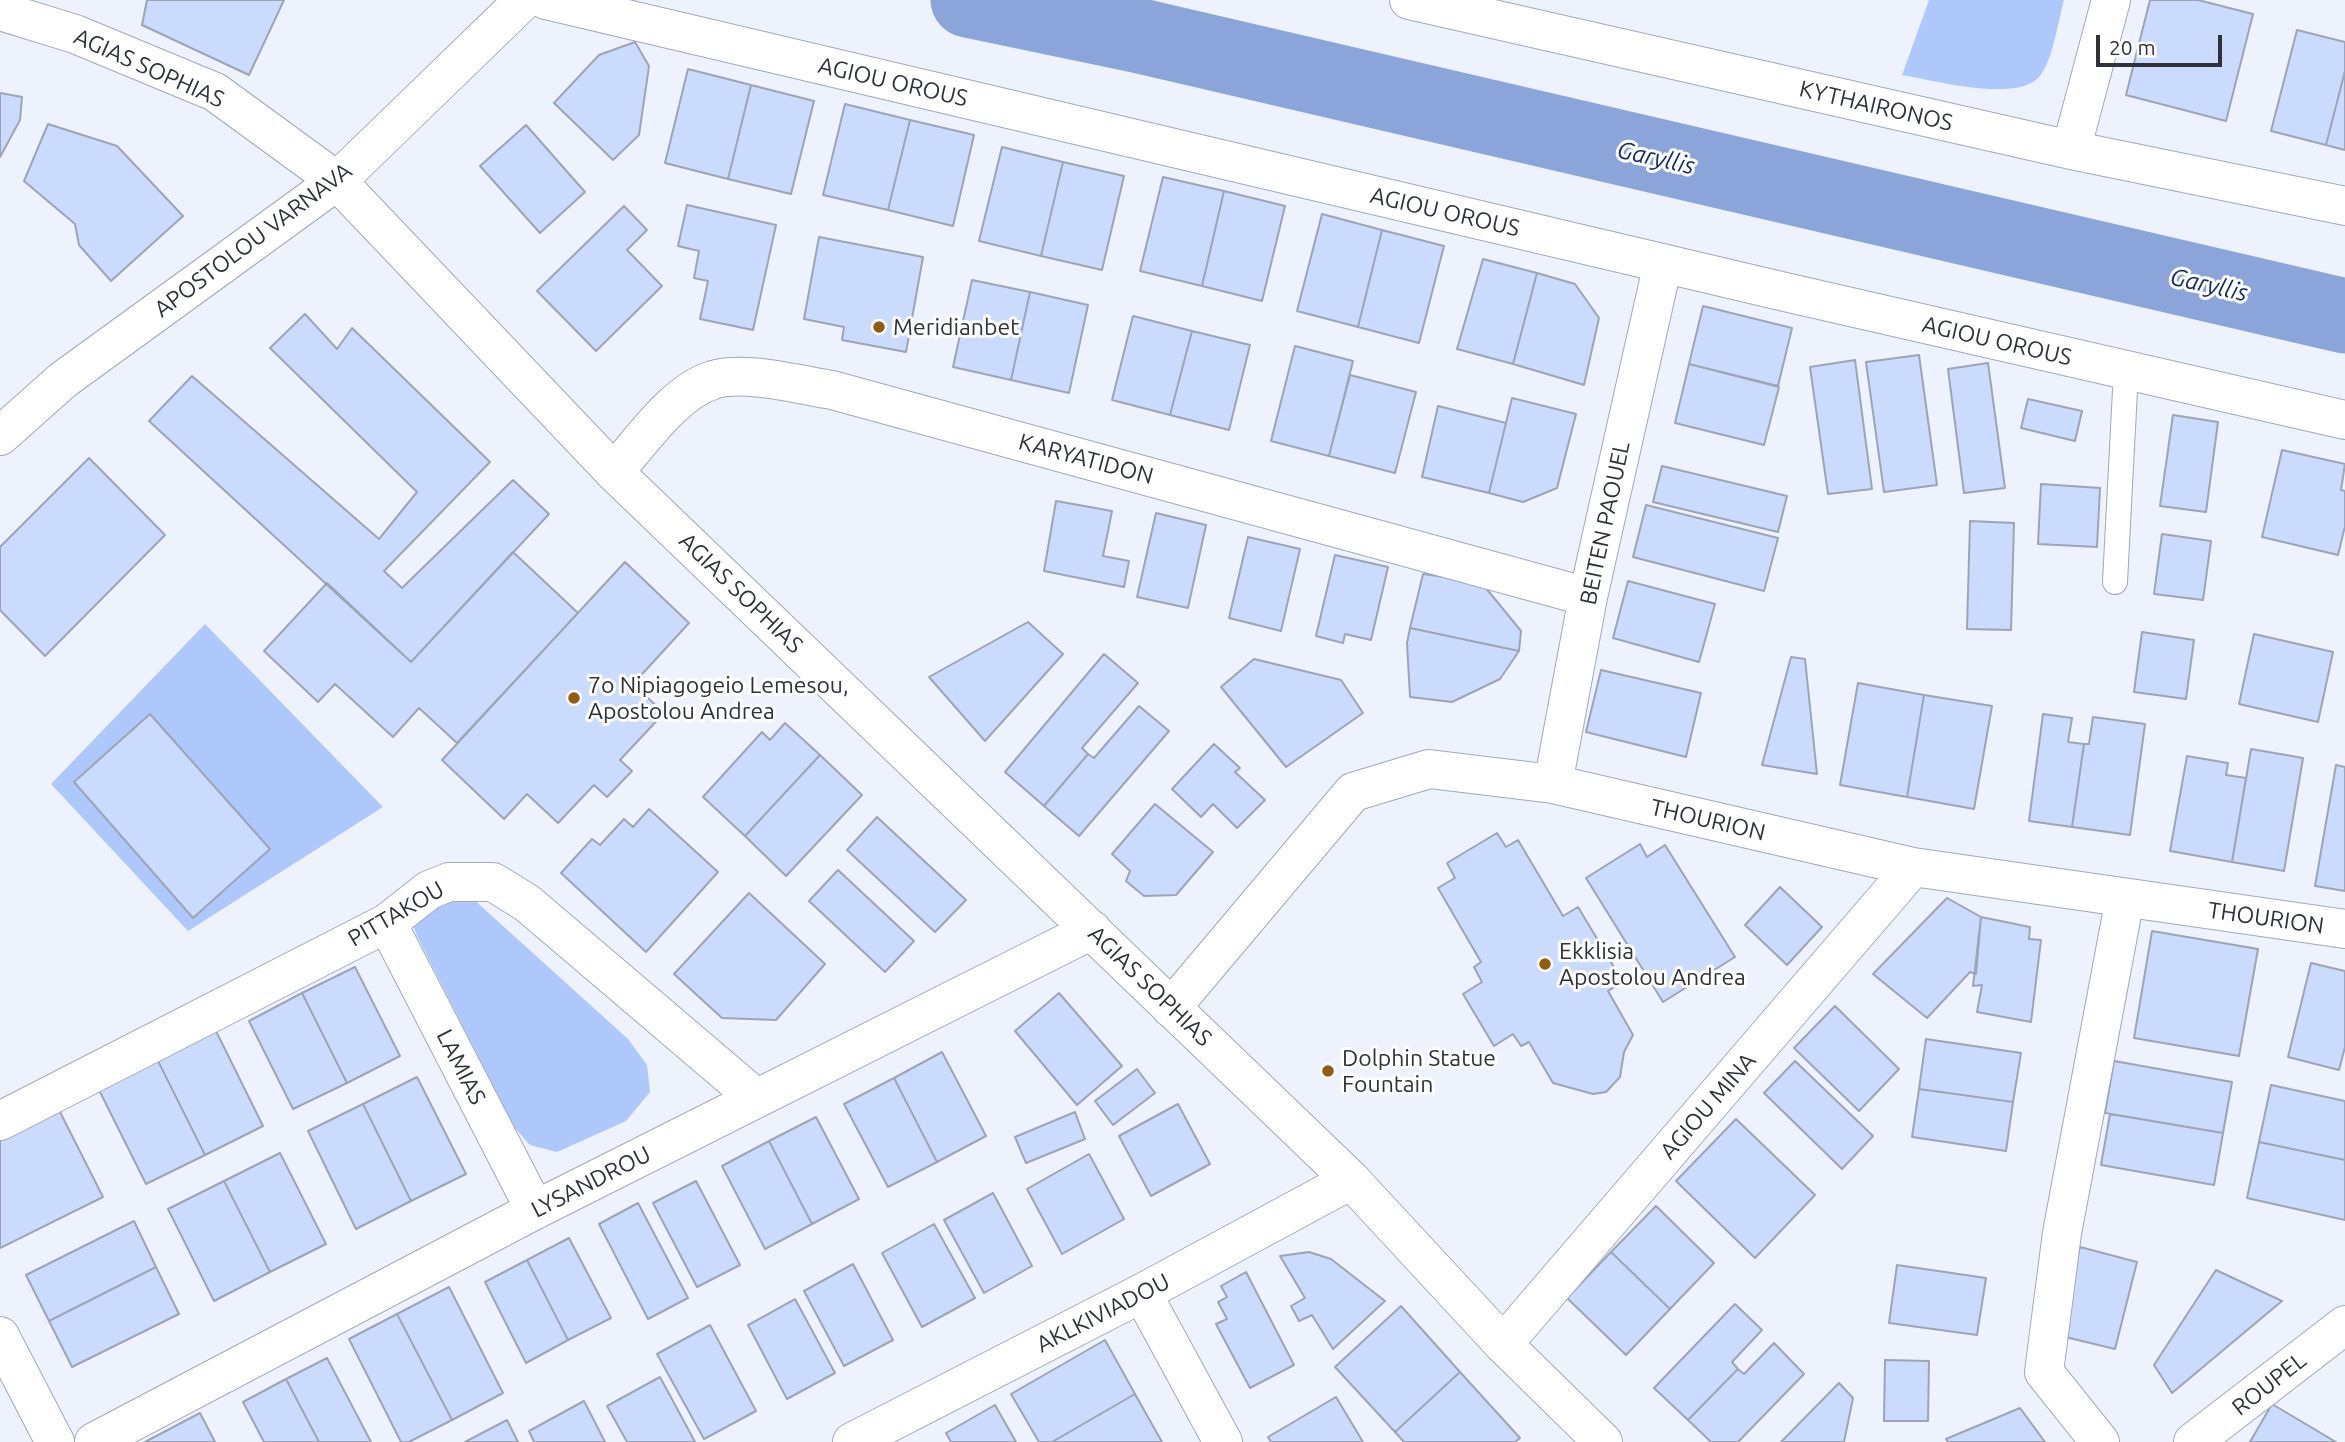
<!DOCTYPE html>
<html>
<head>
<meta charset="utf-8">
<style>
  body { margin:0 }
  #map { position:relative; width:2345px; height:1442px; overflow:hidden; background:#edf2fc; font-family:Ubuntu,sans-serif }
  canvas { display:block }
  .scale { position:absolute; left:2096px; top:35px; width:126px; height:32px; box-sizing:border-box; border:4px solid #2f3239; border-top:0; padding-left:9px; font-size:21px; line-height:24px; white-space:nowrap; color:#2f3239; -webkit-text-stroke:5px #fff; paint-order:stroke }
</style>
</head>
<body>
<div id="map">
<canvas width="2345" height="1442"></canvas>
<div class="scale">20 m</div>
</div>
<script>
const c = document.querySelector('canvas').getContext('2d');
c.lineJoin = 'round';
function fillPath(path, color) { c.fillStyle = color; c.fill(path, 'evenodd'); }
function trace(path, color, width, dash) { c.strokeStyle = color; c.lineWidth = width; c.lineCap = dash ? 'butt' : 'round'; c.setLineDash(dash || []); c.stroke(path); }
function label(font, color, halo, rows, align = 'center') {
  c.font = font + ' Ubuntu,sans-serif'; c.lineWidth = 6; c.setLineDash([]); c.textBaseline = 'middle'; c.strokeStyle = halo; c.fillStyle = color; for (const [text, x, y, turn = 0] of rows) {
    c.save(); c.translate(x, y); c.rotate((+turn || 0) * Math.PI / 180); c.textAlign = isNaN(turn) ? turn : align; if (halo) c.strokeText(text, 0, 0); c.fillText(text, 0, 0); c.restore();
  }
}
fillPath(new Path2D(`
  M 1929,0 L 2064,0 C 2058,21 2053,61 2039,77 C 2017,103 1932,80 1902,75 Z
  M 205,624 L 383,807 L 188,931 L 51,784 Z
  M 472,898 L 628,1039 L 647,1065 L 650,1092 L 626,1121 L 557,1152 L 530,1145 L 514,1127 L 417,936 L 412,922 C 422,906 455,899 472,898 Z`), '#aec8fc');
trace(new Path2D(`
  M 968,0 L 1136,35 L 2345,316`), '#8ba5da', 75);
const building = new Path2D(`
  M 147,0 L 284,0 L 249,75 L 142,25 Z
  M 2150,0 L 2198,0 L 2253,14 L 2226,121 L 2126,95 Z
  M 2297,30 L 2345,42 L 2345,71 L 2326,145 L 2271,131 Z
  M 635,42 L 649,66 L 639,135 L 613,160 L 554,103 L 599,55 Z
  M 688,69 L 751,85 L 728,179 L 665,163 Z
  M 2345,71 L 2345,150 L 2326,145 Z
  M 751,85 L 814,101 L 791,194 L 728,179 Z
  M 0,93 L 22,97 L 20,120 L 0,157 Z
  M 845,104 L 910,120 L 888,210 L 823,195 Z
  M 910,120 L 974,135 L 953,226 L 888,210 Z
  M 48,124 L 117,146 L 183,216 L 111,281 L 79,245 L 75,224 L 24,181 Z
  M 526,125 L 585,192 L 540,233 L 480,166 Z
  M 1002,147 L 1063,162 L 1041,256 L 979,241 Z
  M 1063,162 L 1124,176 L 1102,270 L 1041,256 Z
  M 1163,177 L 1224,191 L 1202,286 L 1140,271 Z
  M 1224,191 L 1285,206 L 1262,301 L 1202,286 Z
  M 687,205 L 776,225 L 753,330 L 700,319 L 708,281 L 694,278 L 699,251 L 678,246 Z
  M 624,206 L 647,230 L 627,250 L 662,286 L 596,351 L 537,291 Z
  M 1322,214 L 1382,230 L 1358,327 L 1297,311 Z
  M 1382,230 L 1444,246 L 1419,343 L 1358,327 Z
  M 819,237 L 923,257 L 906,352 L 842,340 L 844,327 L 804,319 Z
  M 1483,259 L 1537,273 L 1513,364 L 1457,349 Z
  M 1537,273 L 1575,284 L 1599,318 L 1584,385 L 1513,364 Z
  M 972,280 L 1030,292 L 1011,380 L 953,367 Z
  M 1030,292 L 1088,305 L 1069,393 L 1011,380 Z
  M 1703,306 L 1792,328 L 1778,386 L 1689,364 Z
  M 305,314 L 337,349 L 352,328 L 490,462 L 384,571 L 402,588 L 513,480 L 549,514 L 411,662 L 149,421 L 192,376 L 379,539 L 417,492 L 270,348 Z
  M 1133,316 L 1192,331 L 1170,415 L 1112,400 Z
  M 1192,331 L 1250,345 L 1229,430 L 1170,415 Z
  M 1295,346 L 1353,361 L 1329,456 L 1271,441 Z
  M 1919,355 L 1937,485 L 1884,492 L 1866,362 Z
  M 1855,360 L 1872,489 L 1828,494 L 1810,367 Z
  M 1988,363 L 2005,488 L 1964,493 L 1948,369 Z
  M 1689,364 L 1779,387 L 1764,445 L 1675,423 Z
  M 1350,375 L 1416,392 L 1395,473 L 1329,456 Z
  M 1512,398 L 1576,414 L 1557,488 L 1523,502 L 1489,493 Z
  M 2028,399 L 2082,411 L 2075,441 L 2021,428 Z
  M 1438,406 L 1506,423 L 1489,493 L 1422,477 Z
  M 2173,415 L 2218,422 L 2206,512 L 2160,506 Z
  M 2282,450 L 2345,464 L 2341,490 L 2345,491 L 2345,526 L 2338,555 L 2262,537 Z
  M 89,458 L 165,535 L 45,656 L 0,610 L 0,547 Z
  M 1662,466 L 1787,496 L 1778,532 L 1653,502 Z
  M 2041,484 L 2100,488 L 2097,547 L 2038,544 Z
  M 1056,501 L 1112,511 L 1103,556 L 1129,561 L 1124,587 L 1044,571 Z
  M 1646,505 L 1778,538 L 1764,591 L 1633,557 Z
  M 1156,513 L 1206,525 L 1188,608 L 1137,597 Z
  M 1970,521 L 2014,523 L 2011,630 L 1967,629 Z
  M 2162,534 L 2211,541 L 2203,600 L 2154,594 Z
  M 1248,537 L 1300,549 L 1281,631 L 1229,618 Z
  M 513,552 L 578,613 L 457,743 L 419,708 L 393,737 L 335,684 L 318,702 L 264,651 L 327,583 L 411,662 Z
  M 1335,555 L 1388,567 L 1371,640 L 1345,634 L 1343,643 L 1316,636 Z
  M 625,562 L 689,623 L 633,684 L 664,713 L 620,760 L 632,771 L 607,797 L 594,785 L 558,823 L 527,794 L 504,819 L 442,760 Z
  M 1423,574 L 1481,582 L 1521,631 L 1519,651 L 1410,628 Z
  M 1628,581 L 1715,604 L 1699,662 L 1613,638 Z
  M 1028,622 L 1063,654 L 985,741 L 929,677 Z
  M 1410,628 L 1519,651 L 1500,679 L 1452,702 L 1410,697 L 1407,643 Z
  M 2142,632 L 2194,640 L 2186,699 L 2134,692 Z
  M 2254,634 L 2333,652 L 2318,722 L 2239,704 Z
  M 1104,654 L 1138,683 L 1082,748 L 1088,754 L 1044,806 L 1005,772 Z
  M 1791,657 L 1805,659 L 1817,774 L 1762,765 Z
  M 1254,659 L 1341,680 L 1363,713 L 1286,767 L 1221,687 Z
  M 1601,670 L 1701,693 L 1686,757 L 1586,732 Z
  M 1858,683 L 1924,695 L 1907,797 L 1840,785 Z
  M 1924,695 L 1992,706 L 1974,809 L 1907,797 Z
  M 1139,706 L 1169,731 L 1079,836 L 1044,806 L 1088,754 L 1094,758 Z
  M 150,714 L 270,849 L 193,918 L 74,782 Z
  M 2043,714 L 2072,718 L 2068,742 L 2084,744 L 2072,827 L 2029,821 Z
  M 2093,717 L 2145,724 L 2130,835 L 2072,827 L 2084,744 L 2089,744 Z
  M 785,723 L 820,755 L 745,836 L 703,797 L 762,732 L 770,740 Z
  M 1214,744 L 1240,768 L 1235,772 L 1265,800 L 1237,828 L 1213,804 L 1201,817 L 1172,789 Z
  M 2251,749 L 2303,758 L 2284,871 L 2232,862 Z
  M 820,755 L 862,795 L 786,876 L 745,836 Z
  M 2187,756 L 2228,763 L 2226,775 L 2246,778 L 2232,862 L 2170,851 Z
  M 2336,765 L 2345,767 L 2345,891 L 2315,886 Z
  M 1155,804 L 1213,852 L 1176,895 L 1144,896 L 1126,881 L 1130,871 L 1112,854 Z
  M 649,809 L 718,872 L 646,952 L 561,873 L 592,839 L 600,845 L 624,819 L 633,827 Z
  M 877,817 L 966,900 L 935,932 L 847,850 Z
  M 1497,833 L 1506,847 L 1518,840 L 1563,916 L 1578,907 L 1623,982 L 1608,991 L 1633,1035 L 1624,1052 L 1620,1077 L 1606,1092 L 1593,1094 L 1553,1083 L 1529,1042 L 1521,1046 L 1513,1034 L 1494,1046 L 1463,994 L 1482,982 L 1474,967 L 1481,962 L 1438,888 L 1455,878 L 1447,863 Z
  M 1640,844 L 1647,857 L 1665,845 L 1735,957 L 1663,1002 L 1586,878 Z
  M 838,870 L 914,941 L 885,972 L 809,901 Z
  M 1780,887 L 1822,927 L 1787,965 L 1745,925 Z
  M 749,893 L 825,964 L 776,1020 L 722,1018 L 674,974 Z
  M 1947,898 L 1981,917 L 1976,974 L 1970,972 L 1927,1018 L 1873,974 Z
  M 1981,917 L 2030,927 L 2029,939 L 2041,940 L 2031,1022 L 1977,1012 L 1982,985 L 1973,986 Z
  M 2152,931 L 2258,949 L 2239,1056 L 2134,1038 Z
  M 2311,963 L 2345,971 L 2345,1047 L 2339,1070 L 2288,1057 Z
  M 355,967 L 400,1056 L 347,1083 L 302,993 Z
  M 302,993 L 347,1083 L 293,1109 L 249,1021 Z
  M 1059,993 L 1122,1066 L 1077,1105 L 1015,1031 Z
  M 1835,1006 L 1899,1069 L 1859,1111 L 1794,1048 Z
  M 214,1027 L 263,1126 L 205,1155 L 156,1057 Z
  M 1926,1039 L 2021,1053 L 2013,1102 L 1919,1089 Z
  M 942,1052 L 986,1136 L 937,1162 L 894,1078 Z
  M 156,1057 L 205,1155 L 146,1184 L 97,1086 Z
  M 1795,1061 L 1873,1136 L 1842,1169 L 1764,1093 Z
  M 2114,1061 L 2232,1082 L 2223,1133 L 2105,1113 Z
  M 1137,1069 L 1155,1093 L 1113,1125 L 1095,1101 Z
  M 417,1077 L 466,1174 L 411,1201 L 363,1104 Z
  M 894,1078 L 937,1162 L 888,1187 L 844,1104 Z
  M 2271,1085 L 2345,1101 L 2345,1160 L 2259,1142 Z
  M 1919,1089 L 2013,1102 L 2006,1151 L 1912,1137 Z
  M 363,1104 L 411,1201 L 356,1229 L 308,1131 Z
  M 1178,1104 L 1210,1164 L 1151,1196 L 1119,1136 Z
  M 59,1110 L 103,1197 L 0,1248 L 0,1139 Z
  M 1075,1112 L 1085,1139 L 1026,1163 L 1015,1137 Z
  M 2110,1114 L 2223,1133 L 2214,1185 L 2101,1165 Z
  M 816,1117 L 859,1199 L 812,1224 L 769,1141 Z
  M 1736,1119 L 1815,1195 L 1755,1258 L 1676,1181 Z
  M 769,1141 L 812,1224 L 765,1249 L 722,1166 Z
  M 2259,1142 L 2345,1160 L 2345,1220 L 2247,1198 Z
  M 280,1153 L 326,1244 L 270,1272 L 224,1181 Z
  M 1089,1154 L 1124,1219 L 1062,1254 L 1027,1189 Z
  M 224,1181 L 270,1272 L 214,1301 L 168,1209 Z
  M 696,1181 L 740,1265 L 697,1287 L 653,1203 Z
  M 993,1193 L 1032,1266 L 984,1293 L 944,1220 Z
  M 638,1203 L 688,1298 L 648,1319 L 599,1224 Z
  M 1656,1206 L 1714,1263 L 1670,1309 L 1611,1252 Z
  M 134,1221 L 156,1267 L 49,1321 L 26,1275 Z
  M 934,1224 L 975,1298 L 922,1327 L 882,1253 Z
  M 569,1238 L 611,1318 L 568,1340 L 527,1260 Z
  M 2080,1247 L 2137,1262 L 2115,1349 L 2057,1335 Z
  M 1309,1252 L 1331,1259 L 1385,1301 L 1333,1349 L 1312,1315 L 1299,1321 L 1291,1306 L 1305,1298 L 1280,1256 Z
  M 1611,1252 L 1670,1309 L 1626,1355 L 1567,1298 Z
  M 527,1260 L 568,1340 L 526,1363 L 485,1282 Z
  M 853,1264 L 893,1340 L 844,1366 L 804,1291 Z
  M 1897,1265 L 1986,1278 L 1977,1335 L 1889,1323 Z
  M 156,1267 L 179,1314 L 72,1367 L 49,1321 Z
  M 2216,1270 L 2282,1301 L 2172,1393 L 2154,1365 Z
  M 1246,1272 L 1294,1365 L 1250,1388 L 1216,1324 L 1227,1319 L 1218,1302 L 1227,1297 L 1221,1286 Z
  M 449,1287 L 503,1393 L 452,1420 L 397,1314 Z
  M 795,1299 L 835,1373 L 787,1399 L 748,1325 Z
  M 1735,1304 L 1762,1330 L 1732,1362 L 1738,1369 L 1688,1420 L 1654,1388 Z
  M 1401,1306 L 1460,1372 L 1395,1432 L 1335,1367 Z
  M 397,1314 L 452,1420 L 409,1442 L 401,1442 L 349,1339 Z
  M 710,1325 L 756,1411 L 704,1439 L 657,1354 Z
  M 1105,1340 L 1135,1394 L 1052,1442 L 1039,1442 L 1011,1394 Z
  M 1774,1343 L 1804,1374 L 1738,1442 L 1711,1442 L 1688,1420 L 1738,1369 L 1744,1374 Z
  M 327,1358 L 371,1442 L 319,1442 L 286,1379 Z
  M 1885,1360 L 1929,1361 L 1928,1421 L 1884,1421 Z
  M 1460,1372 L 1520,1438 L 1515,1442 L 1404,1442 L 1395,1432 Z
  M 660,1377 L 695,1442 L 627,1442 L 607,1406 Z
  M 286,1379 L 319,1442 L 264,1442 L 243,1402 Z
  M 1839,1383 L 1853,1398 L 1844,1442 L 1781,1442 Z
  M 1135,1394 L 1162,1442 L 1052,1442 Z
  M 1336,1397 L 1363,1442 L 1271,1442 L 1268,1437 Z
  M 584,1401 L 605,1442 L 534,1442 L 529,1431 Z
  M 2272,1404 L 2336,1442 L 2250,1442 Z
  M 995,1405 L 1016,1442 L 951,1442 L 946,1433 Z
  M 2020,1408 L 2045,1442 L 1948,1442 L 1946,1439 Z
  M 200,1413 L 215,1442 L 145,1442 Z
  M 507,1420 L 518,1442 L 465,1442 Z`);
fillPath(building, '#cbdbfd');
trace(building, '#9ca4b5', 2);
const service = new Path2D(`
  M 2115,582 L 2126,371`);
const minor = new Path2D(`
  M 546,0 L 1785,292 L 2345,420
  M 1409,0 L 2071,150 L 2345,206
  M 2071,150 L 2111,0
  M 614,472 C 641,442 674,392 713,380 C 743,370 800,385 832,390 L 1588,597
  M 1553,784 L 1588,597 L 1663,263
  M 387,923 L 535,1210
  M 1171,1008 L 1353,792 L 1429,769 L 1553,784 L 1913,867 L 2345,929
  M 0,1121 L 387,923 L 429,890 L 449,882 L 493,882 L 527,903 L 756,1098
  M 1142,1293 L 1223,1442
  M 0,1336 L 55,1442
  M 1503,1344 L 1913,867
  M 94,1442 L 535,1210 L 1092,930
  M 852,1442 L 1142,1293 L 1351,1180
  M 2100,1442 L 2044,1372 L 2062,1233 L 2125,898
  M 2193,1442 L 2345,1325`);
const tertiary = new Path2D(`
  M 0,11 L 75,34 L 215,92 L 337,181 L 614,472 L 1351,1180 L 1503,1344 L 1603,1442`);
const secondary = new Path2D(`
  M 0,436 L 63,380 L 337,181 L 524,0`);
trace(service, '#a1a9b9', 26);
trace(minor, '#a1a9b9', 40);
trace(tertiary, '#a1a9b9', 40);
trace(secondary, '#a1a9b9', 40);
trace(service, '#fff', 24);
trace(minor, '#fff', 38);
trace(tertiary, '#fff', 38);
trace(secondary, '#fff', 38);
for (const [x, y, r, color] of [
  [879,327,7,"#905d0e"],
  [574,698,7,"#905d0e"],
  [1545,964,7,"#905d0e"],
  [1328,1071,7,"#905d0e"]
]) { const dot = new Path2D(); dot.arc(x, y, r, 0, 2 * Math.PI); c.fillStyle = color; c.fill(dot); trace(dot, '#fff', 2.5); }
label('23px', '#2f3239', '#fff', [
  ["AGIAS SOPHIAS",149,68,24],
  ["AGIOU OROUS",893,82,13],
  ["KYTHAIRONOS",1876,106,13],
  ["AGIOU OROUS",1445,212,13],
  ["APOSTOLOU VARNAVA",253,240,-37],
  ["AGIOU OROUS",1997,341,13],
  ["KARYATIDON",1086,459,15],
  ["BEITEN PAOUEL",1605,523,-78],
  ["AGIAS SOPHIAS",741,593,44],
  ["THOURION",1708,820,13],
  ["PITTAKOU",396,914,-30],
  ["THOURION",2266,918,8],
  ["AGIAS SOPHIAS",1150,986,44],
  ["LAMIAS",461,1067,63],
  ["AGIOU MINA",1708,1106,-49],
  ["LYSANDROU",591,1182,-27],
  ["AKLKIVIADOU",1103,1313,-27],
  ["ROUPEL",2269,1384,-38]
]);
label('23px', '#2f3239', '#fff', [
  ["Meridianbet",893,327],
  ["7o Nipiagogeio Lemesou,",588,685],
  ["Apostolou Andrea",588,711],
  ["Ekklisia",1559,951],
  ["Apostolou Andrea",1559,977],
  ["Dolphin Statue",1342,1058],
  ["Fountain",1342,1084]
], 'left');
label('italic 24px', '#132b69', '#fff', [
  ["Garyllis",1656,158,13],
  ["Garyllis",2209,285,13]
]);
</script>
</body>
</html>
